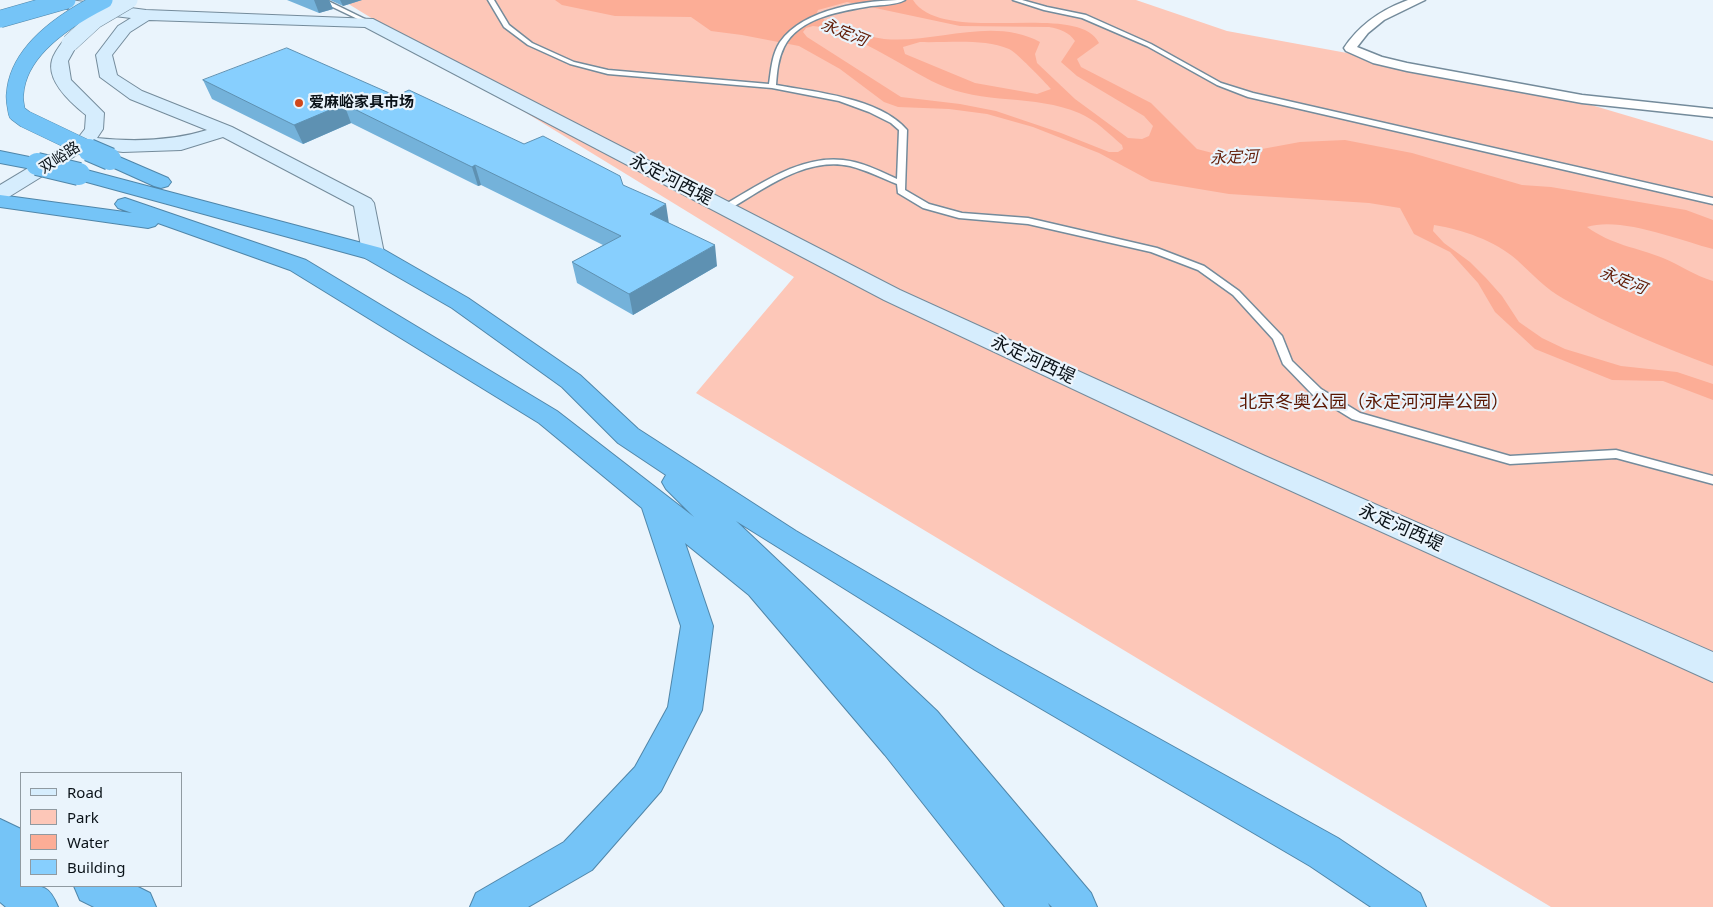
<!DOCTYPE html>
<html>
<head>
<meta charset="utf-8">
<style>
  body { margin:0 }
  #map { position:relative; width:1713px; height:907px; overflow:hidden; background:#eaf4fc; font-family:"Noto Sans",sans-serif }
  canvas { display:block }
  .legend { position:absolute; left:20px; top:772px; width:162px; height:115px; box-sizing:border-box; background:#eaf4fc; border:1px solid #909aa1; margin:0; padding:6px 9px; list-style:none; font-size:15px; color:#0a1218 }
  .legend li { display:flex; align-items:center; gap:10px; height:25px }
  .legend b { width:25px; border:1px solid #909aa1 }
</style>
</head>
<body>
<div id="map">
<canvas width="1713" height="907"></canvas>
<ul class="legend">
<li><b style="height:6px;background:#d6edfd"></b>Road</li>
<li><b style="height:14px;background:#fdc7b8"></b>Park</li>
<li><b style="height:14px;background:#fcad96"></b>Water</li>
<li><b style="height:14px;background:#87cffe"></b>Building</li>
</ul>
</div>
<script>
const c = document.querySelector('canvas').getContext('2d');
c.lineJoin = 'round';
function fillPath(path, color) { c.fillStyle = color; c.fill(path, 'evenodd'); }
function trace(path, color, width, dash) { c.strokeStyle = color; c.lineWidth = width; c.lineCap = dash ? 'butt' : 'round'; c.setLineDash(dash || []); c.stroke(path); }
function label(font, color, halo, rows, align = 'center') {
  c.font = font + ' "Noto Sans","Noto Sans SC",sans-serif'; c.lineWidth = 4.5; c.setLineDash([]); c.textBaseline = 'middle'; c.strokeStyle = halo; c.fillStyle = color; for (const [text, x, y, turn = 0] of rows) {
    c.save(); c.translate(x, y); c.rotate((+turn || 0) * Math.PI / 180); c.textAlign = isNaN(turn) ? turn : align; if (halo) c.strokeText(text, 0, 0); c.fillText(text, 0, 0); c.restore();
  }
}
fillPath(new Path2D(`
  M 342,0 L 1136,0 L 1227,31 L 1527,86 L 1713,141 L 1713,907 L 1551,907 L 696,393 L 794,277 Z`), '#fdc7b8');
fillPath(new Path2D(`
  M 555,0 L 913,0 C 943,47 1078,0 1099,43 L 1077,59 L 1081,67 L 1151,103 L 1197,149 L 1224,156 L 1300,142 L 1345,140 L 1412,153 L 1522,185 L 1551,187 L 1686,210 L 1713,220 L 1713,249 C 1679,240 1620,216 1587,227 C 1612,245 1635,247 1663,258 C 1680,265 1695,276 1713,281 L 1713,366 C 1662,347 1611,326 1564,299 C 1546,289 1532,274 1517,260 C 1494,240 1463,230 1434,225 L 1433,231 L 1444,243 L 1470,262 L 1486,278 L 1502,296 L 1519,322 L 1542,338 L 1565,349 L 1621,366 L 1677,372 L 1713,384 L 1713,400 L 1663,381 L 1612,380 L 1535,349 L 1495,312 L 1478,283 L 1450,252 L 1414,234 L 1400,208 L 1369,203 L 1229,194 L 1151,181 L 1099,153 L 1033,127 L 987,114 L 949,109 L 898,107 L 884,102 L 840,69 L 799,46 L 742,35 L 711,31 L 691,17 L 615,16 L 562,5 ZM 847,2 L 960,26 L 1049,27 C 1060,29 1069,32 1075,41 L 1061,62 L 1077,76 L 1144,116 L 1153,126 L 1149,136 L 1142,139 L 1128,138 L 1075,99 L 1037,63 L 1035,54 L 1040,42 C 992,16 935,44 884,39 C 863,36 834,26 816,15 L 818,10 ZM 813,26 C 846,27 906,69 938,84 C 982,105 1035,94 1079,113 C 1096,120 1109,134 1122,145 L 1123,149 L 1118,152 L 1109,152 L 1061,133 L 996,111 L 960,104 L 901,97 L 807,37 L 803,32 L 806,28 ZM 920,42 C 948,43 983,38 1009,49 C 1015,51 1045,82 1051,89 L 1037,94 L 975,83 L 905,54 L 903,47 Z`), '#fcad96');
const lane = new Path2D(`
  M 318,0 L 326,0 L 371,22 L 366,23 Z
  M 488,0 L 494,0 L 509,25 L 532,43 L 574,62 L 608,70 L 769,84 C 771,70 772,54 780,42 C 804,8 866,0 905,0 C 896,5 882,5 871,6 C 842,11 799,17 784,47 C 778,59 777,72 776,85 C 815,92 880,98 907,130 L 905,190 L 929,204 L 962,213 L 1028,218 L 1157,248 L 1204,266 L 1239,291 L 1282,336 L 1292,361 L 1321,389 L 1360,413 L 1510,456 L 1616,450 L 1713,476 L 1713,484 L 1616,458 L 1510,464 L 1352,419 L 1313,395 L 1283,364 L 1273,339 L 1233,295 L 1198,270 L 1151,252 L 1028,224 L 959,218 L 923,208 L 898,193 L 897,184 C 882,178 866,170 850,166 C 806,156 764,189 728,210 L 722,210 L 722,206 C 758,186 799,155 843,160 C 862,162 880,171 897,179 L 899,130 L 891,123 L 869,112 L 839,101 L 772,88 L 608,74 L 570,64 L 528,45 L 504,27 Z
  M 1013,0 L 1022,0 L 1047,7 L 1086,15 L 1151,44 L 1221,83 L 1253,93 L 1713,198 L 1713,204 L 1248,97 L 1217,85 L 1147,46 L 1082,18 L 1044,10 Z`);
const street = new Path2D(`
  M 1408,0 L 1425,0 L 1384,20 L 1368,33 L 1357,47 L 1382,57 L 1407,63 L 1582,95 L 1713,109 L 1713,117 L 1582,103 L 1407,71 L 1373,63 L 1346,51 L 1344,48 C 1360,24 1381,10 1408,0 Z`);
const secondary = new Path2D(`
  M 49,0 L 70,0 L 146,10 L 373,19 L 900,290 L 1265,456 L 1713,652 L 1713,682 L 1245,470 L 884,300 L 365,27 L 149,20 L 130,32 L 112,55 L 117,75 L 142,91 L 232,127 L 371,199 L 374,203 L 384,253 L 381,258 L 373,260 L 365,258 L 362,253 L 354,206 L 223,137 L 181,150 L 123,152 L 88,148 L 7,198 L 0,200 L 0,185 L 78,138 L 85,129 L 86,115 C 71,103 46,81 52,60 C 54,53 60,45 64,40 L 76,40 L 78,43 L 68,61 L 71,80 L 104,113 L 103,129 L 97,138 C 135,142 171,141 207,130 L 130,99 L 100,77 L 96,55 L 118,26 L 131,18 L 73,11 L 51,3 Z`);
const highway = new Path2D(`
  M 0,151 L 44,160 L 47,164 L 44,168 L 37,170 L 0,163 Z
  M 110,153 L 168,178 L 171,182 L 168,186 L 161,188 L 154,186 L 103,163 L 100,159 L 103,155 Z
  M 79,168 L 381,248 L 468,298 L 580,375 L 638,429 L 796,531 L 999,650 L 1338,838 L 1420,893 L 1426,907 L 1371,907 L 1310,866 L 975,670 L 736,521 L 937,711 L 1091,893 L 1097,907 L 1052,907 L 1048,903 L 1050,907 L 1005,907 L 885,755 L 749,595 L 685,543 L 713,626 L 702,710 L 661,791 L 592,870 L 528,907 L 470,907 L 476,893 L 564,842 L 635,767 L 668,707 L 681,626 L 642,508 L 539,423 L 290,270 L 158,223 L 155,226 L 148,228 L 0,207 L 0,195 L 132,213 L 118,208 L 115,204 L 118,200 L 125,198 L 306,260 L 557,411 L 694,517 L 666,489 L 662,482 L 666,475 L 618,443 L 562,387 L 452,308 L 365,258 L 72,178 L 69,174 L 72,170 Z
  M 0,819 L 21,829 L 21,886 C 44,886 49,885 58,907 L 6,907 L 0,902 Z
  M 74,886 L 136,886 L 150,893 L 156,907 L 94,907 L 80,900 Z`);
trace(lane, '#748b9b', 3);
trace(street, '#748b9b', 3);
trace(secondary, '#748b9b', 2);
trace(highway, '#5086a9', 2);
fillPath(lane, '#fff');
fillPath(street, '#fff');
fillPath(secondary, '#d6edfd');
fillPath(highway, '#75c4f7');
const secondaryBridge = new Path2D(`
  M 70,43 L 95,20 L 129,0`);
const highwayBridgeFar1 = new Path2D(`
  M 0,19 L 67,0
  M 92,151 L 25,119 L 17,113 C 16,107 14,100 15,94 C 18,49 68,18 104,0`);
const highwayBridge = new Path2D(`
  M 89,150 L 110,159
  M 37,164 L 79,174`);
trace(secondaryBridge, '#748b9b', 18, []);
trace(highwayBridgeFar1, '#5086a9', 18, []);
trace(highwayBridge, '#5086a9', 24, []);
trace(secondaryBridge, '#d6edfd', 17);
trace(highwayBridgeFar1, '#75c4f7', 17);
trace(highwayBridge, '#75c4f7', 22);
fillPath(new Path2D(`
  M 287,0 L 329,0 L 333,9 L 319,13 Z
  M 330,0 L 362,0 L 343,6 Z
  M 203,80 L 396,96 L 524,144 L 623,185 L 669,223 L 717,266 L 633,315 L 577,283 L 572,262 L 603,245 L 481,185 L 478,186 L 351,123 L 303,144 L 212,99 Z`), '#74b2da');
fillPath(new Path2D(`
  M 314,0 L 329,0 L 333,9 L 319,13 Z
  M 340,0 L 362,0 L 343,6 Z
  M 344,104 L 351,123 L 303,144 L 294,125 Z
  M 475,165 L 481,185 L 478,186 L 472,167 Z
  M 666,204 L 669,224 L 650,214 Z
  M 715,245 L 717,266 L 633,315 L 629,294 Z`), '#5e91b2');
const building = new Path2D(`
  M 287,48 L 396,96 L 409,90 L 524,144 L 543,136 L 620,176 L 623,185 L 666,204 L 650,214 L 715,245 L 629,294 L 572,262 L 621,236 L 475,165 L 472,167 L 344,104 L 294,125 L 203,80 Z`);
fillPath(building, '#87cffe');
trace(building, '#5e91b2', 1);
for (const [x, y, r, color] of [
  [299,103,5,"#d0481c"]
]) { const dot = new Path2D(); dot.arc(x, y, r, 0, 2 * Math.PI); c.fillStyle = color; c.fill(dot); trace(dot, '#eaf4fc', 2); }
label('bold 15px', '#0a1218', '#eaf4fc', [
  ["爱麻峪家具市场",309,103]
], 'left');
label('15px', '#0a1218', '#eaf4fc', [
  ["双峪路",60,158,-33]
]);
label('italic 16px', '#64200b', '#eaf4fc', [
  ["永定河",844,33,22],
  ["永定河",1234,158,-2],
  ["永定河",1623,281,22]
]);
label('18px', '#0a1218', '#eaf4fc', [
  ["永定河西堤",671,180,27],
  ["永定河西堤",1033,360,25],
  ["永定河西堤",1401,528,24]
]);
label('18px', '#5a1702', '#eaf4fc', [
  ["北京冬奥公园（永定河河岸公园）",1374,403]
]);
</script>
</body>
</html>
